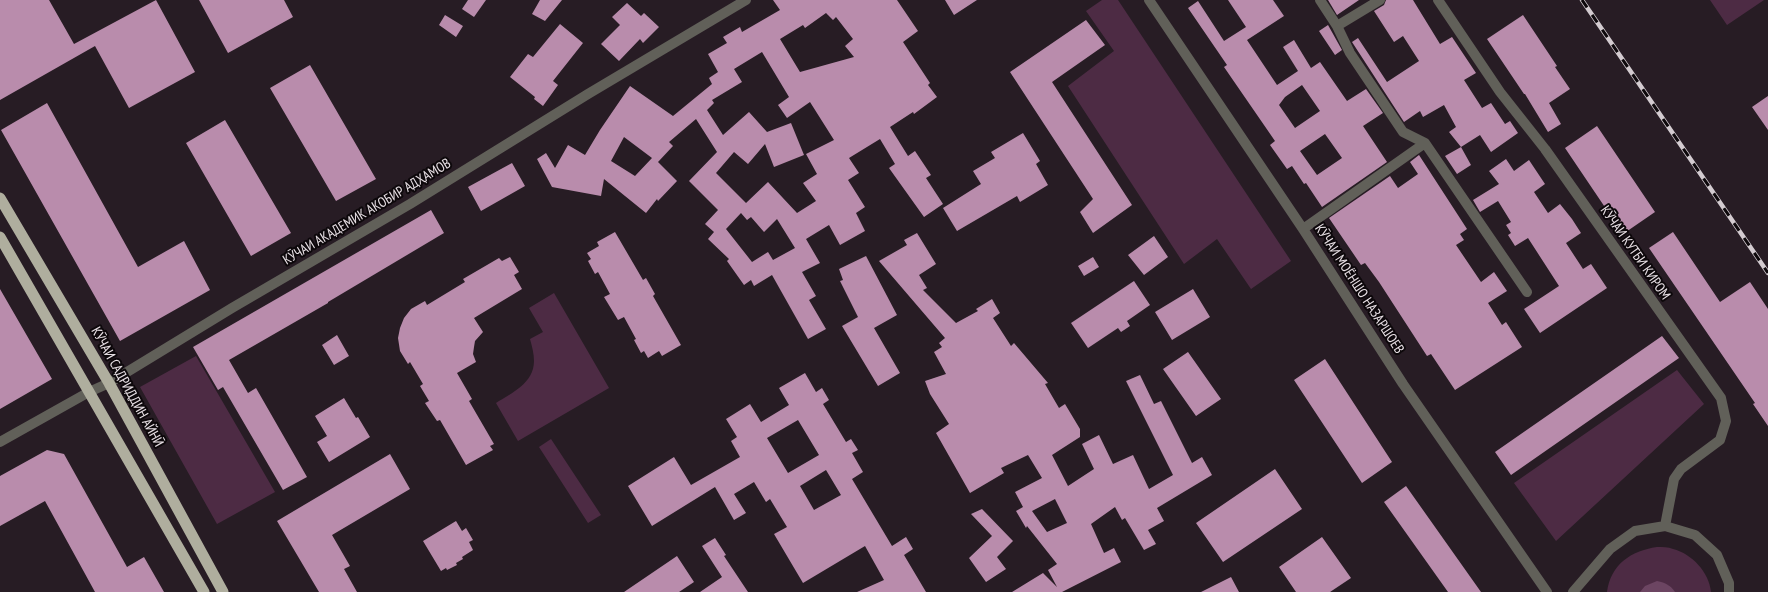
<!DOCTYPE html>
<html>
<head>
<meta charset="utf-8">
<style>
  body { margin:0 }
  canvas { display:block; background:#271c24 }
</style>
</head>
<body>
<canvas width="1768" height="592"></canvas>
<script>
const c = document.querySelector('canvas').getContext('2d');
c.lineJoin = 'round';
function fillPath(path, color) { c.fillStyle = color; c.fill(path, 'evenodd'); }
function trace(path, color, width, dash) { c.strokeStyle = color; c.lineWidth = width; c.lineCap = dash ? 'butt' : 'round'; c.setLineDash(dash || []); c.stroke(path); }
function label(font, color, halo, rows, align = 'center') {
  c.font = font + ' "PT Sans Narrow",sans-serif'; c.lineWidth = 4; c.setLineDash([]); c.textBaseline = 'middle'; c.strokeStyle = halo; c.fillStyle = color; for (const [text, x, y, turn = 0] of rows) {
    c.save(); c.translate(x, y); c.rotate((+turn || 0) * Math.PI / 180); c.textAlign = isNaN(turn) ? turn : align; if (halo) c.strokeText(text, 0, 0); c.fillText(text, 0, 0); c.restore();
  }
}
fillPath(new Path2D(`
  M 1102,0 L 1118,0 L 1291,261 L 1251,289 L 1217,239 L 1184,264 L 1068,86 L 1114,51 L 1086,11 Z
  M 1710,0 L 1764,0 L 1727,25 Z
  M 554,293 L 609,388 L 518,441 L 496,403 C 512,393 534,383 534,361 C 534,354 532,346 530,339 L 543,332 L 529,308 Z
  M 196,356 L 275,492 L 217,524 L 140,387 Z
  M 1677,370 L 1704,404 L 1556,541 L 1514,483 Z
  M 551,439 L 601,515 L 588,523 L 539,447 Z
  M 1657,547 C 1662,547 1668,547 1673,549 C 1692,554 1709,572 1711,592 L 1607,592 C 1611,564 1631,551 1657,547 Z`), '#4d2b44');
fillPath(new Path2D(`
  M 1657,581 C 1666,583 1670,585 1675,592 L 1640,592 L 1645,586 Z`), '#6c4562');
fillPath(new Path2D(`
  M 0,0 L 49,0 L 74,44 L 156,0 L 195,72 L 129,108 L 95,46 L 0,100 Z
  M 199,0 L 284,0 L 293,17 L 228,53 Z
  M 468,0 L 486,0 L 474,17 L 462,9 Z
  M 540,0 L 562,0 L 545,21 L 532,14 Z
  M 773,0 L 897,0 L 918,31 L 903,42 L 930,83 L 928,85 L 937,97 L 914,114 L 913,112 L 890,127 L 908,156 L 915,151 L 931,175 L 926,178 L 943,204 L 924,217 L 889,168 L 895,164 L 880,139 L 849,158 L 859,173 L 848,180 L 865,207 L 856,213 L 865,231 L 840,245 L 829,225 L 806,239 L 820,263 L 802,272 L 816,296 L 809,300 L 826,329 L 808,339 L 772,275 L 754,286 L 751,280 L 744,285 L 727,261 L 729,259 L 708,239 L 714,232 L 705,224 L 718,210 L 689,181 L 717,152 L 696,119 L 669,142 L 673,146 L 658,162 L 656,160 L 677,181 L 658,201 L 657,199 L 646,213 L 604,179 L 601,196 L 552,187 L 537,159 L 546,153 L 555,168 L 568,145 L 585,155 L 600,130 L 630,86 L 673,116 L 712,84 L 709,78 L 718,72 L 708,54 L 727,43 L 723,37 L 740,27 L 742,32 L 780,10 ZM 826,13 L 833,20 L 836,17 L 853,39 L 845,46 L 854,57 L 800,72 L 780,39 L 803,25 L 805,28 ZM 762,52 L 789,97 L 778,105 L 787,118 L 810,102 L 834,140 L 806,154 L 817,174 L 803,183 L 816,201 L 797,213 L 768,182 L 746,203 L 716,173 L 734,152 L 748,164 L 765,144 L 774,167 L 804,155 L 791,123 L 767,132 L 749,112 L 723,135 L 707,110 L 714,103 L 712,100 L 742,82 L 734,69 ZM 624,137 L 652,158 L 635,176 L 611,161 ZM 741,213 L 747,220 L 751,217 L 764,232 L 777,219 L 795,248 L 773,260 L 768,252 L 752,262 L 726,229 Z
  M 945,0 L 977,0 L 954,15 Z
  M 1228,0 L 1273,0 L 1284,16 L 1247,40 L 1277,85 L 1298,71 L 1283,47 L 1294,40 L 1311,68 L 1320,62 L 1347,101 L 1366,89 L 1383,113 L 1363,126 L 1387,162 L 1322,207 L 1306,183 L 1304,184 L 1292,166 L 1287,169 L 1270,145 L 1275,141 L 1224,67 L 1227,65 L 1188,8 L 1198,1 L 1224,41 L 1246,27 ZM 1302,85 L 1320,111 L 1295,128 L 1279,105 L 1285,97 ZM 1325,134 L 1342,158 L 1317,175 L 1300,151 Z
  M 1328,0 L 1359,0 L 1337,15 Z
  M 1386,0 L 1413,0 L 1440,44 L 1452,37 L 1476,73 L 1464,80 L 1482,108 L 1491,103 L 1505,124 L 1510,121 L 1518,133 L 1491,152 L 1480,135 L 1461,147 L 1449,132 L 1456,127 L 1444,105 L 1423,117 L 1420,111 L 1404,122 L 1352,42 L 1358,38 L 1387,82 L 1419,61 L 1403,36 L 1394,42 L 1374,11 L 1384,5 Z
  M 627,3 L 641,16 L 644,13 L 659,27 L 643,43 L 640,39 L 619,61 L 601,44 L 620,25 L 612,17 Z
  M 445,15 L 463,26 L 456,37 L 439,25 Z
  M 1523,15 L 1557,66 L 1555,67 L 1570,89 L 1549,103 L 1561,124 L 1548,132 L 1525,94 L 1524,94 L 1487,39 Z
  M 1086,20 L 1105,45 L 1052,82 L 1132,205 L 1093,233 L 1080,212 L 1093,199 L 1010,72 Z
  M 560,24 L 583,43 L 553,81 L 558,85 L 543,106 L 534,99 L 535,97 L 510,77 L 528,54 L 533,57 Z
  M 1328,25 L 1342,50 L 1335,55 L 1319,31 Z
  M 310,65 L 376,179 L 336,201 L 270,88 Z
  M 1768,96 L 1768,130 L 1752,107 Z
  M 47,103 L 138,267 L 184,241 L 210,290 L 120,341 L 1,130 Z
  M 225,120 L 291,233 L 251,256 L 186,143 Z
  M 1597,126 L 1655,212 L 1623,234 L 1565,148 Z
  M 1023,133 L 1040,161 L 1036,164 L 1048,185 L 1020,202 L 1017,196 L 957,231 L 943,208 L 981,184 L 973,171 L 995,158 L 991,152 Z
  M 1461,147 L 1471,165 L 1457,174 L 1445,156 Z
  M 1419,155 L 1467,229 L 1460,234 L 1464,240 L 1456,245 L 1481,282 L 1494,272 L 1507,291 L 1488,303 L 1502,325 L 1506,322 L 1522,347 L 1455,390 L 1431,354 L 1427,356 L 1379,282 L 1365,263 L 1361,265 L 1329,218 L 1390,176 L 1398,188 L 1418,174 L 1410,162 Z
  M 1506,159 L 1514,171 L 1529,160 L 1545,184 L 1534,192 L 1548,213 L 1560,204 L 1572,219 L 1581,233 L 1566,243 L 1583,269 L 1591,264 L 1607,288 L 1540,333 L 1524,309 L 1559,286 L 1528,238 L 1515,246 L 1508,235 L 1511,233 L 1506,225 L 1511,222 L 1498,201 L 1480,212 L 1473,200 L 1499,184 L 1489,171 Z
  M 512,163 L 525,186 L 481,211 L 468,187 Z
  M 431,210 L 444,233 L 328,302 L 328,303 L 229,360 L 248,393 L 256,388 L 307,477 L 283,490 L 223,387 L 218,390 L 193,347 Z
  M 615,232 L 643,280 L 646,278 L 655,294 L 653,296 L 681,345 L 662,356 L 659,351 L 648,358 L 644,351 L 641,353 L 634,340 L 636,339 L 624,317 L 618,320 L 604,297 L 610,294 L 598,272 L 595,274 L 588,261 L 591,259 L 587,253 L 599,246 L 597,242 Z
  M 1673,232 L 1720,302 L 1750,282 L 1768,309 L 1768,426 L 1753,404 L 1755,403 L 1649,248 Z
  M 917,233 L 936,264 L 919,275 L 927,288 L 923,290 L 956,323 L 978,311 L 976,309 L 992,299 L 1000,313 L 993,318 L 1011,346 L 1014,343 L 1048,383 L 1045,384 L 1059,408 L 1065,404 L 1080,429 L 1080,437 L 1052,455 L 1068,486 L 1094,469 L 1082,444 L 1099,435 L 1113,464 L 1133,455 L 1149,489 L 1173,475 L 1126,381 L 1140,375 L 1154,404 L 1161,401 L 1192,463 L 1202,457 L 1212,475 L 1157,508 L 1164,521 L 1148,530 L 1156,544 L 1144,550 L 1125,518 L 1122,520 L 1115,507 L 1091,524 L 1104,553 L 1114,548 L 1121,562 L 1062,592 L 1012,592 L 1043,573 L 1057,587 L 1048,570 L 1057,564 L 1027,526 L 1026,528 L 1016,511 L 1023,507 L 1015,492 L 1042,478 L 1028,455 L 1001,468 L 1004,473 L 970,493 L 936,433 L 949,424 L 930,394 L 925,381 L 946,374 L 934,352 L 942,347 L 939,343 L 945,338 L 879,261 L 907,245 L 904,240 ZM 1055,499 L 1067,523 L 1047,532 L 1032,511 Z
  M 1154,236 L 1168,257 L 1144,275 L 1128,255 Z
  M 866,256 L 897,315 L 874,328 L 900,373 L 878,386 L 842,326 L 858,317 L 840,281 L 843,280 L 839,269 Z
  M 510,257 L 519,272 L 514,275 L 522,289 L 474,318 L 483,332 L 475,341 L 474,347 L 473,354 L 476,362 L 457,373 L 472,399 L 469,401 L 494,444 L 490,446 L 493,450 L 466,465 L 440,420 L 437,421 L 425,403 L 429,401 L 420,386 L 423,384 L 410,362 L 408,364 L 400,351 L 398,338 L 400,328 L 404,318 L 411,309 L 425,301 L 427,305 L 465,282 L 463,279 L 499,258 L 502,261 Z
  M 1093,257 L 1099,267 L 1084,276 L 1078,266 Z
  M 1134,281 L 1150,305 L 1127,321 L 1130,326 L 1121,332 L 1118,328 L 1088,348 L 1071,323 Z
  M 0,289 L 52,379 L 0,409 Z
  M 1193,289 L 1210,317 L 1172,340 L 1155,312 Z
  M 337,335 L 349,356 L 334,365 L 322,345 Z
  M 1662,336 L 1679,358 L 1511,475 L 1495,452 Z
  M 1188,352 L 1221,399 L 1196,416 L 1163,369 Z
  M 1325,359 L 1392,462 L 1362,483 L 1294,380 Z
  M 805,373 L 816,392 L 822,388 L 829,400 L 823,404 L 846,442 L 851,439 L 858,450 L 852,453 L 863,472 L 852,479 L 892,546 L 906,537 L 913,549 L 904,555 L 926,592 L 857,592 L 884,580 L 865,546 L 803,583 L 774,534 L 787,527 L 770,499 L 766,502 L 754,482 L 734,494 L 746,513 L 734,520 L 715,487 L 652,526 L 628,486 L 674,457 L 691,485 L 740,457 L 731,441 L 737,437 L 726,419 L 750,404 L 761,422 L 789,405 L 779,388 ZM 798,420 L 819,455 L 788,473 L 767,438 ZM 826,470 L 841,495 L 814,510 L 800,486 Z
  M 344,398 L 356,418 L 358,417 L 370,437 L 329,462 L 317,442 L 327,436 L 315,416 Z
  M 47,450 L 64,454 L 127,567 L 144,557 L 164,592 L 95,592 L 45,501 L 0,526 L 0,476 Z
  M 390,454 L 410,489 L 332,535 L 350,566 L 344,569 L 357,592 L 319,592 L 277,521 Z
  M 1275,469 L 1302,509 L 1223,562 L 1196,523 Z
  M 1406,486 L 1481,592 L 1448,592 L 1384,502 Z
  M 982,509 L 1013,541 L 997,557 L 1006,569 L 986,582 L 969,558 L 992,536 L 971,514 Z
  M 456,521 L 462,531 L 466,528 L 473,540 L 469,542 L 473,550 L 462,557 L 463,559 L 456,563 L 457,565 L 447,570 L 446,568 L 441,571 L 423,541 Z
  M 1322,537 L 1351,578 L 1330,592 L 1296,592 L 1279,567 Z
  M 715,538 L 726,555 L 724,556 L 748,592 L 700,592 L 722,577 L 702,546 Z
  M 677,556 L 694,582 L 679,592 L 624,592 Z
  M 1231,577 L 1239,592 L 1201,592 Z`), '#b98cac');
trace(new Path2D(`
  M 1149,0 L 1303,229 L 1403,384 L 1547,592
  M 1320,0 L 1337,26 L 1380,0
  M 1438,0 L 1500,92 L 1545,149 L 1721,398 L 1726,421 L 1720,440 L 1681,469 L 1674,479 L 1665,526
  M 1337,26 L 1350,53 L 1403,132 L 1425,143
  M 1303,229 L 1425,143 L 1527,292
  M 0,442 L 89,392 L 109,383 L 232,308 L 410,204 L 588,94 L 746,0
  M 1573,592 L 1610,549 L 1635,531 L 1665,526 L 1695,535 L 1717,555 L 1729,583 L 1729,592`), '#616059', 10);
trace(new Path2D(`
  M 0,198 L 109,383 L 223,592
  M 0,237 L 204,592`), '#afae9e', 11);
const rail = new Path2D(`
  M 1582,0 L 1768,273`);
trace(rail, '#d3cbd0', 4.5);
trace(rail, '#0d080b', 3, [9]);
label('14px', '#e9e1e6', '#0d080b', [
  ["КӮЧАИ АКАДЕМИК АКОБИР АДҲАМОВ",367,212,-31],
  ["КӮЧАИ КУТБИ КИРОМ",1635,253,55],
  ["КӮЧАИ МОЁНШО НАЗАРШОЕВ",1359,289,57],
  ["КӮЧАИ САДРИДДИН АЙНӢ",127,387,61]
]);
</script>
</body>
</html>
